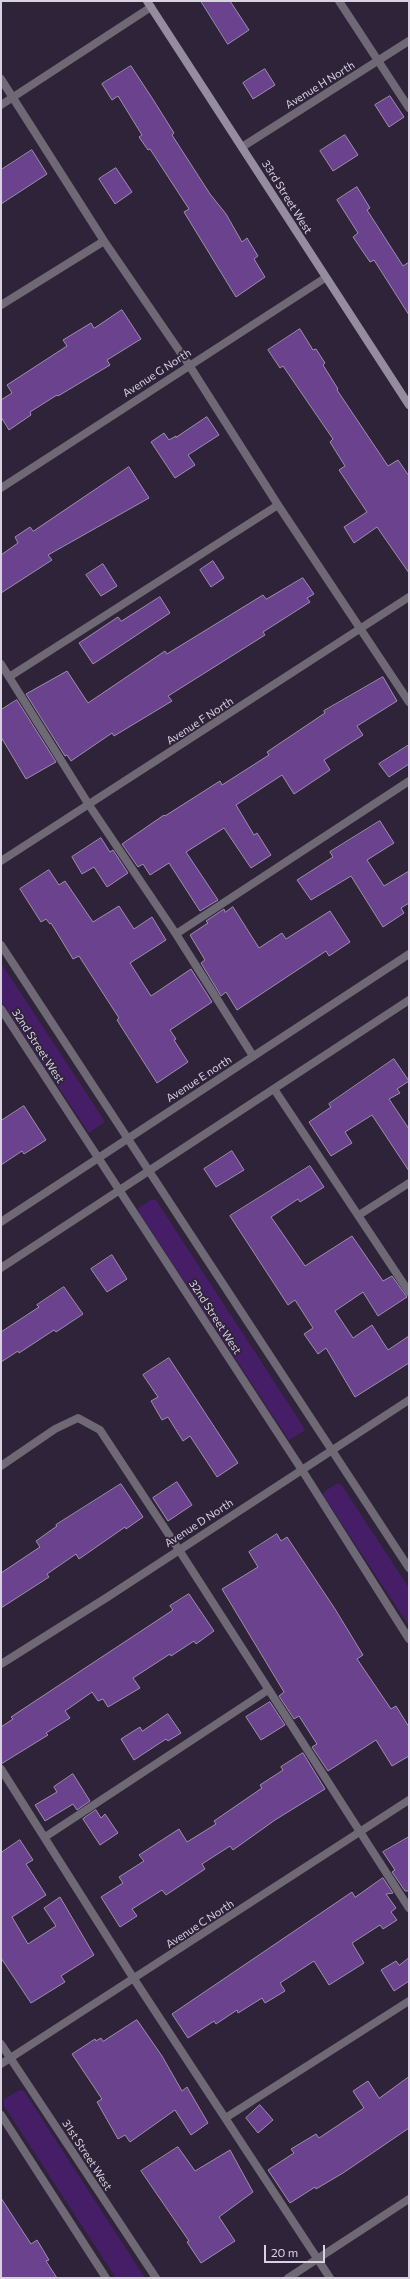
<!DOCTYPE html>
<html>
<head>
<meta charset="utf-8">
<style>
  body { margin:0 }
  #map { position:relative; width:410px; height:2279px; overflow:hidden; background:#2e2339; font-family:Commissioner,sans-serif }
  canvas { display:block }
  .frame { position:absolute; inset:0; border:2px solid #d8d2e0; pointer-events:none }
  .scale { position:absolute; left:264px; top:2245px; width:61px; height:18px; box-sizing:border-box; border:2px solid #d8d2e0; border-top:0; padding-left:5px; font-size:12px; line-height:14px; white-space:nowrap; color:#d8d2e0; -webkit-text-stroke:3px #2e2339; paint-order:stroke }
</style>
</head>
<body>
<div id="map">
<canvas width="410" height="2279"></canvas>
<div class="frame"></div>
<div class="scale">20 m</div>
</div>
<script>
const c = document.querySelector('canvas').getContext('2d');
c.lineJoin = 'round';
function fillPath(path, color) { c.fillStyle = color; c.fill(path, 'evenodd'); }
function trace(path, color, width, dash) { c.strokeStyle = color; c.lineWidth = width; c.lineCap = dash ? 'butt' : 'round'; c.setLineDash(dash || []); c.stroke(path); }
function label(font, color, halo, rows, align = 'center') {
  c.font = font + ' Commissioner,sans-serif'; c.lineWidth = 3.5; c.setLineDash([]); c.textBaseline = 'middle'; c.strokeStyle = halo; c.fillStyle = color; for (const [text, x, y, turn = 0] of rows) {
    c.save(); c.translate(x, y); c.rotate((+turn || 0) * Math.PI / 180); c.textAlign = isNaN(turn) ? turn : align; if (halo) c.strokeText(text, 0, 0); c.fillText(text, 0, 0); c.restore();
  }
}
fillPath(new Path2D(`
  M 1,963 L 104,1120 L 103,1123 L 89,1133 L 1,1001 Z
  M 151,1200 L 156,1200 L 303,1426 L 304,1431 L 289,1440 L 140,1214 L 138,1208 Z
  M 336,1484 L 341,1484 L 409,1588 L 409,1626 L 323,1495 L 324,1492 Z
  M 20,2090 L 24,2091 L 145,2278 L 116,2278 L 4,2106 L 4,2099 Z`), '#461e67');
const building = new Path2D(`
  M 201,1 L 230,1 L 249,30 L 228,44 Z
  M 131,66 L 154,101 L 174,133 L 172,135 L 210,194 L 226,214 L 242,242 L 247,238 L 258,256 L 254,259 L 265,277 L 236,297 L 184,212 L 189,209 L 150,149 L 148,150 L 139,137 L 142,135 L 118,96 L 112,100 L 102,84 Z
  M 265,69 L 275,85 L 253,99 L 243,83 Z
  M 390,96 L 404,117 L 389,127 L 375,105 Z
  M 345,135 L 358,155 L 333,171 L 320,151 Z
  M 32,150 L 47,174 L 1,204 L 1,170 Z
  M 116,168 L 132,192 L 115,204 L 99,179 Z
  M 357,187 L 370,208 L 367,210 L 403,266 L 409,262 L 409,315 L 374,260 L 370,262 L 353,237 L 358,233 L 337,200 Z
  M 122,310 L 141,339 L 107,360 L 110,365 L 58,396 L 57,395 L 30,412 L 31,415 L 9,430 L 1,417 L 1,400 L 12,393 L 7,385 L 67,346 L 63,340 L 91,323 L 94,328 Z
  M 300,329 L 313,350 L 316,349 L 325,363 L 323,365 L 338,389 L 337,390 L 388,466 L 398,460 L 409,476 L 409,573 L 377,527 L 354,543 L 344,527 L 367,512 L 339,470 L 345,466 L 330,442 L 333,439 L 283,366 L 280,368 L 268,350 Z
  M 207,417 L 219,435 L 188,455 L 195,465 L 175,478 L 151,442 L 164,433 L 169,440 L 176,436 L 176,437 Z
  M 129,467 L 149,498 L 48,555 L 52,560 L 1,593 L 1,555 L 18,543 L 15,537 L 30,527 L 33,531 Z
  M 213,561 L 224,578 L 211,587 L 200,570 Z
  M 103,564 L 117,586 L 101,596 L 86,575 Z
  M 303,578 L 314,594 L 307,598 L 310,602 L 263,632 L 265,635 L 168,696 L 172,701 L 114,736 L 112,733 L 71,761 L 67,755 L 65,756 L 26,694 L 67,671 L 88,703 L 165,651 L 167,654 L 263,595 L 266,599 Z
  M 160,597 L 170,613 L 93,664 L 79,643 L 118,617 L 121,621 Z
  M 383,677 L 397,701 L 357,726 L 363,735 L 324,760 L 330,770 L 294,794 L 282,775 L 236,805 L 254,835 L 257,833 L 271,855 L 251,868 L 224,828 L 186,852 L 218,900 L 200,911 L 169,863 L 150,875 L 143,864 L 138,867 L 122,844 L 164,815 L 165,816 L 220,781 L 222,785 L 269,755 L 267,752 L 325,713 L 324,711 Z
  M 17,700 L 56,762 L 26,779 L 1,737 L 1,710 Z
  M 409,745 L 409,764 L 389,777 L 379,764 Z
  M 380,821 L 394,843 L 367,860 L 384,886 L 409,871 L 409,903 L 401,908 L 404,913 L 383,927 L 351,876 L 311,900 L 297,880 L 333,857 L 330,852 Z
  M 101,838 L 110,852 L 113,850 L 128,873 L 107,887 L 94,867 L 82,874 L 72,857 Z
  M 49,870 L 59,885 L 65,881 L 93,922 L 119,906 L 134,929 L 152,917 L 166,940 L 130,963 L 151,996 L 191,969 L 212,1002 L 170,1030 L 176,1039 L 174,1040 L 188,1062 L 157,1083 L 117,1020 L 119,1018 L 79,956 L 73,959 L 51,923 L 50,924 L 46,919 L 41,922 L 20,889 Z
  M 233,907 L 259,948 L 282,933 L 286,939 L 330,911 L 350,942 L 329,956 L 326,951 L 237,1010 L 226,992 L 221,996 L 201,963 L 205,960 L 190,935 L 208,923 L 206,921 L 224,909 L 225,912 Z
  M 394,1059 L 409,1081 L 397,1089 L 400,1093 L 389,1099 L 409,1129 L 409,1171 L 372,1115 L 345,1132 L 352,1143 L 331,1156 L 309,1122 L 331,1107 L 329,1104 Z
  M 24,1106 L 46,1140 L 24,1154 L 22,1151 L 1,1165 L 1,1121 Z
  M 232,1151 L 244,1170 L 216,1187 L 204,1169 Z
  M 310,1166 L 324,1187 L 300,1202 L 298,1199 L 271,1217 L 305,1266 L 352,1236 L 383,1281 L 392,1276 L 407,1297 L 378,1316 L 363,1292 L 335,1311 L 353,1338 L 372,1325 L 388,1350 L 409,1336 L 409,1363 L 355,1397 L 326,1348 L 318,1354 L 304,1334 L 313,1328 L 295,1300 L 288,1305 L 230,1216 Z
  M 112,1255 L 127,1279 L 107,1292 L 91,1269 Z
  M 64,1287 L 83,1314 L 56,1332 L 54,1330 L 19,1353 L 18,1351 L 1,1362 L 1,1332 L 39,1307 L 37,1305 Z
  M 169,1358 L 238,1463 L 217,1477 L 190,1436 L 183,1441 L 168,1417 L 162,1420 L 151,1401 L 158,1397 L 143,1375 Z
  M 177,1482 L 192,1505 L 168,1521 L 153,1498 Z
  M 121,1484 L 143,1517 L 126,1529 L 125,1527 L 79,1559 L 76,1554 L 47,1574 L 49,1577 L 1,1608 L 1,1573 L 40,1547 L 36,1541 L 57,1526 L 56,1525 Z
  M 277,1534 L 281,1541 L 287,1537 L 335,1609 L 363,1655 L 357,1659 L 391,1709 L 396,1706 L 409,1727 L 409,1756 L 392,1766 L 376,1740 L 328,1771 L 312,1747 L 317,1744 L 299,1716 L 294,1719 L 279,1696 L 284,1692 L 222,1589 L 258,1567 L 249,1552 Z
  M 189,1594 L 214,1631 L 196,1644 L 194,1641 L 171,1656 L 170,1654 L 133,1678 L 140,1688 L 108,1707 L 103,1699 L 98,1701 L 92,1692 L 65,1711 L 70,1718 L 46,1733 L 48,1735 L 1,1764 L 1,1727 L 13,1719 L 11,1717 L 173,1610 L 170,1606 Z
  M 270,1702 L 285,1725 L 261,1740 L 246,1717 Z
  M 168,1714 L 181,1733 L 168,1741 L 166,1739 L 134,1760 L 121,1739 L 140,1727 L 142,1731 Z
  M 303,1753 L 325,1789 L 275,1820 L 233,1850 L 230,1846 L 202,1864 L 205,1869 L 166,1895 L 162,1890 L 132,1909 L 137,1916 L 120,1927 L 101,1897 L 123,1883 L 119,1877 L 144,1861 L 139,1855 L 179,1829 L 187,1842 L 216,1824 L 214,1821 L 262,1788 L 260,1785 L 283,1770 L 281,1767 Z
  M 73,1774 L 90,1801 L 77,1810 L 73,1804 L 45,1821 L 35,1805 L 57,1792 L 54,1787 Z
  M 96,1810 L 101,1818 L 105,1814 L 118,1833 L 100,1845 L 83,1819 Z
  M 409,1837 L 409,1891 L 405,1891 L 392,1872 L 395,1870 L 383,1852 Z
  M 20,1840 L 33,1860 L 26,1864 L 46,1895 L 12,1917 L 28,1944 L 56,1926 L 44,1908 L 60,1897 L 94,1955 L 61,1976 L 65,1982 L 31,2003 L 1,1958 L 1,1853 Z
  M 383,1878 L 393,1893 L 386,1894 L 396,1908 L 391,1912 L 397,1920 L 383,1929 L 380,1925 L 352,1943 L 364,1963 L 329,1985 L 314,1961 L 280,1983 L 285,1991 L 265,2003 L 262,1998 L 238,2013 L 237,2010 L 216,2024 L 214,2021 L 188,2038 L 172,2014 L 352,1892 L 355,1897 Z
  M 409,1958 L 409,1981 L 394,1991 L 381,1970 L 396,1961 L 399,1965 Z
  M 137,2020 L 162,2056 L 182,2091 L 187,2087 L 208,2123 L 191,2135 L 175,2110 L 130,2142 L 125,2135 L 118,2139 L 97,2102 L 102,2099 L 72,2054 L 95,2039 L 96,2041 L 101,2038 L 103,2041 Z
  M 409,2077 L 409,2128 L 343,2173 L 316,2189 L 315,2187 L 290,2203 L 268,2170 L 294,2153 L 291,2149 L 316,2134 L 319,2138 L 364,2108 L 353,2091 L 368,2081 L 379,2098 Z
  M 260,2105 L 273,2120 L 258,2133 L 246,2118 Z
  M 178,2147 L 195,2171 L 230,2150 L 253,2192 L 219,2217 L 235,2241 L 201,2263 L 187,2242 L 189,2241 L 141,2171 Z
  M 1,2198 L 31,2244 L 37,2240 L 49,2260 L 46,2261 L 57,2278 L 1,2278 Z`);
fillPath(building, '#6a428e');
trace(building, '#9d90ab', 1);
trace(new Path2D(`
  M 339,1 L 409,108
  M 1,79 L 104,241 L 189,365 L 278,505 L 409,702
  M 1,305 L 104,241
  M 1,664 L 89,805 L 176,934 L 253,1056
  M 9,677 L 278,505
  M 176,934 L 409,781
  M 274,1089 L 409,1292
  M 359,1215 L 409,1183
  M 1,1466 L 55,1429 L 78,1418 L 100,1430 L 179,1550 L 409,1908
  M 1,1769 L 134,1979 L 330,2278
  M 45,1837 L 268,1690
  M 227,2117 L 409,2001`), '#6e6974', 8);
trace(new Path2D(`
  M 242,147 L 409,41
  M 1,488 L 325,278
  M 1,861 L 409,597
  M 1,945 L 409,1568
  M 1,1009 L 302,1470 L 409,1639
  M 1,1222 L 409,954
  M 1,1268 L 409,1000
  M 1,1664 L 106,1598 L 409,1400
  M 1,2044 L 156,2278
  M 1,2064 L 409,1800
  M 1,2115 L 106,2278
  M 288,2278 L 409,2199`), '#6e6974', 8);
trace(new Path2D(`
  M 1,105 L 151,7`), '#6e6974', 8);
trace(new Path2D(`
  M 147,1 L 409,405`), '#958d9f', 8);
label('11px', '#d8d2e0', '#2e2339', [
  ["Avenue H North",320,85,-32],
  ["33rd Street West",287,197,58],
  ["Avenue G North",157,373,-33],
  ["Avenue F North",200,721,-33],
  ["32nd Street West",38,1046,57],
  ["Avenue E north",199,1079,-33],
  ["32nd Street West",215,1317,57],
  ["Avenue D North",199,1523,-33],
  ["Avenue C North",200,1924,-33],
  ["31st Street West",87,2155,57]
]);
</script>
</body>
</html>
